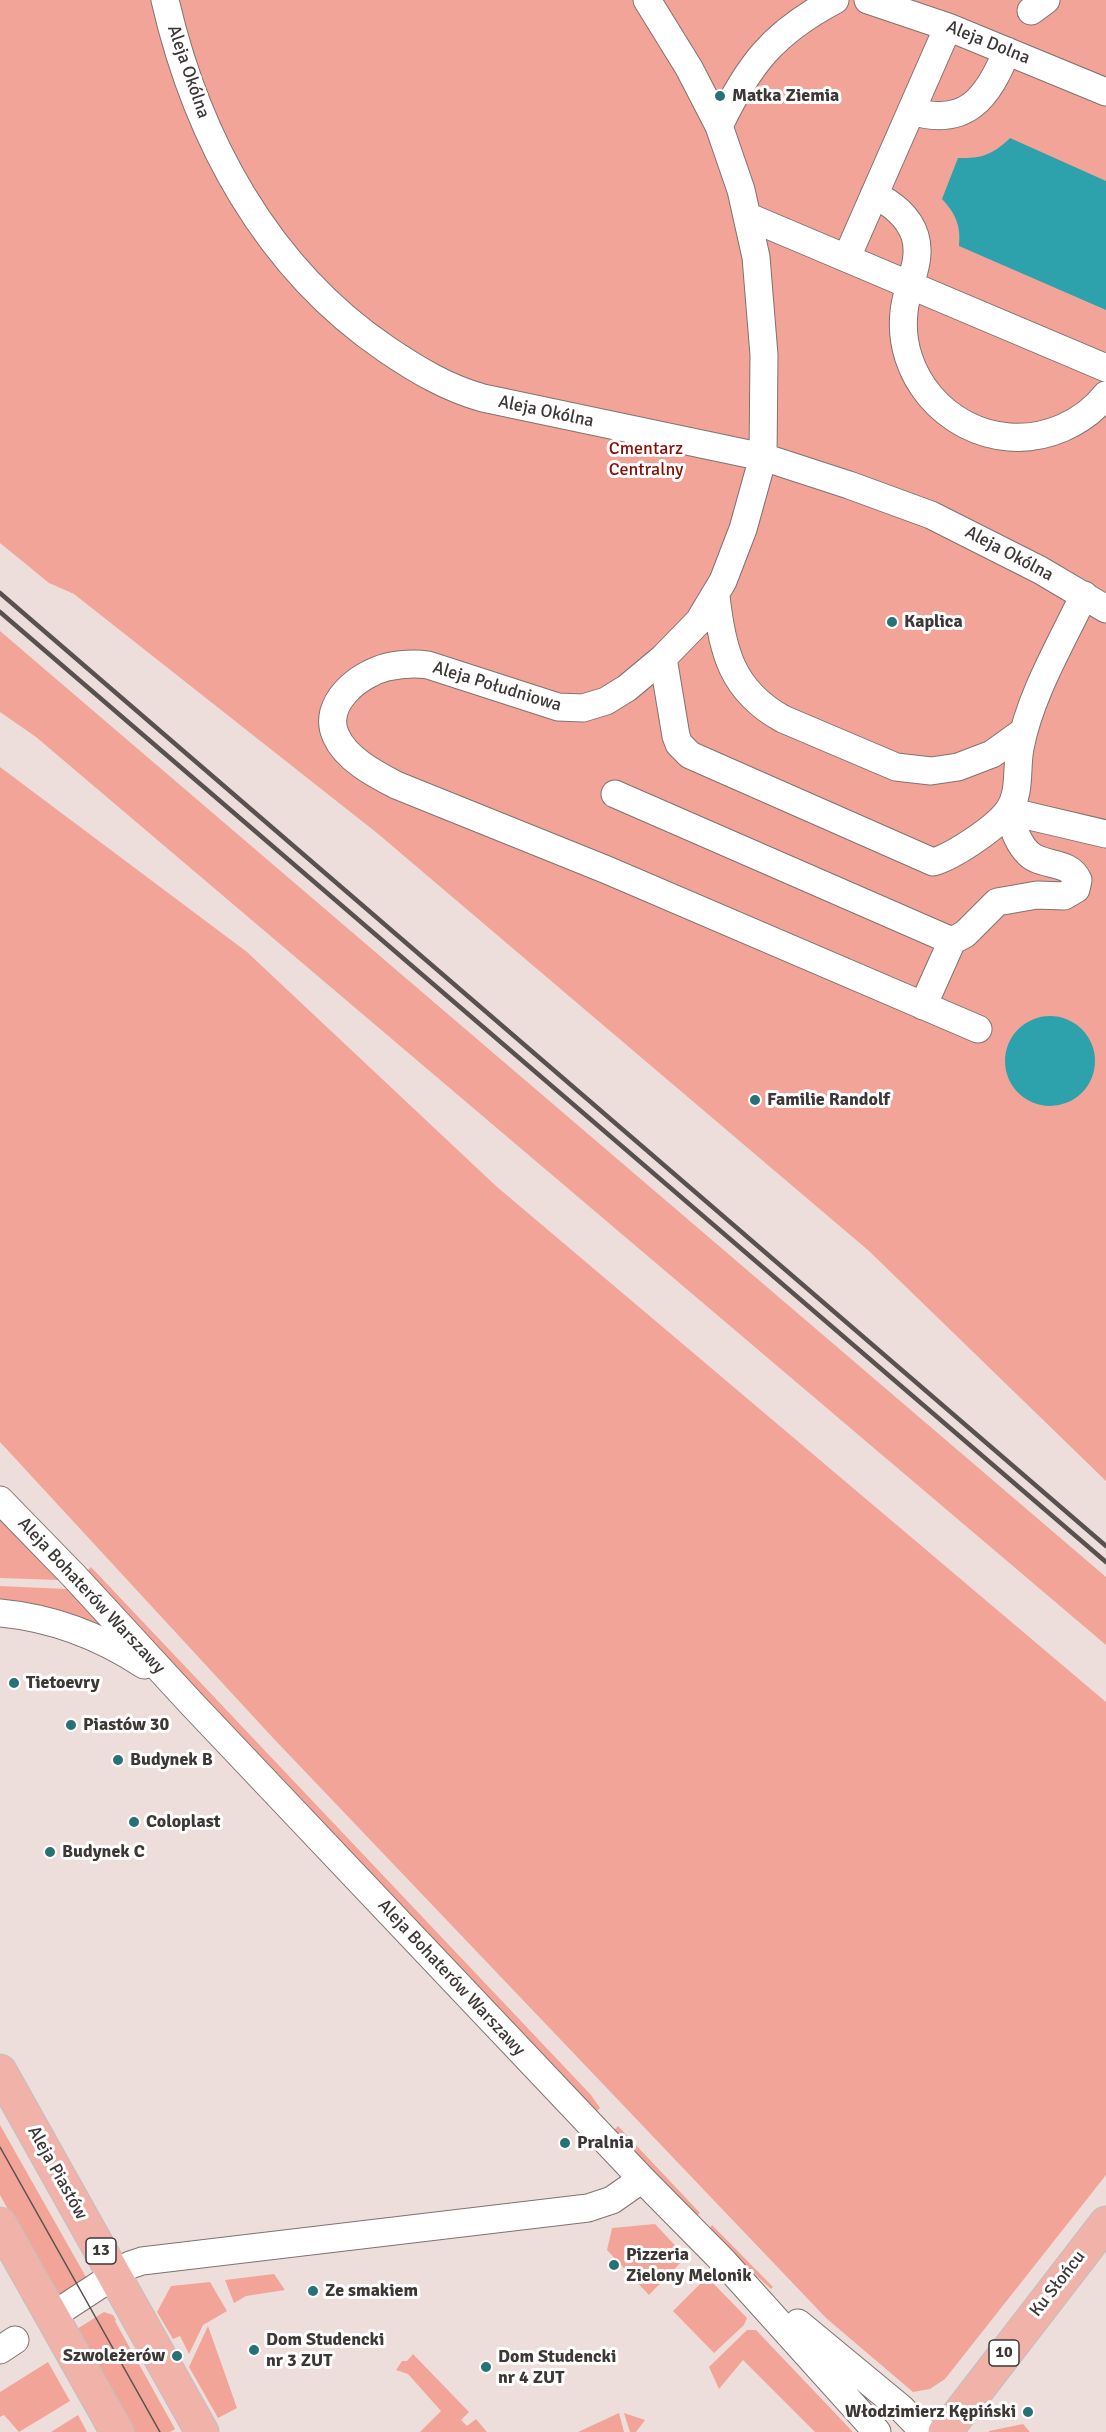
<!DOCTYPE html>
<html>
<head>
<meta charset="utf-8">
<style>
  body { margin:0 }
  canvas { display:block; background:#eededb }
</style>
</head>
<body>
<canvas width="1106" height="2432"></canvas>
<script>
const c = document.querySelector('canvas').getContext('2d');
c.lineJoin = 'round';
function fillPath(path, color) { c.fillStyle = color; c.fill(path, 'evenodd'); }
function trace(path, color, width, dash) { c.strokeStyle = color; c.lineWidth = width; c.lineCap = dash ? 'butt' : 'round'; c.setLineDash(dash || []); c.stroke(path); }
function label(font, color, halo, rows, align = 'center') {
  c.font = font + ' Signika,sans-serif'; c.lineWidth = 6; c.setLineDash([]); c.textBaseline = 'middle'; c.strokeStyle = halo; c.fillStyle = color; for (const [text, x, y, turn = 0] of rows) {
    c.save(); c.translate(x, y); c.rotate((+turn || 0) * Math.PI / 180); c.textAlign = isNaN(turn) ? turn : align; if (halo) c.strokeText(text, 0, 0); c.fillText(text, 0, 0); c.restore();
  }
}
fillPath(new Path2D(`
  M 0,0 L 1106,0 L 1106,1481 L 869,1251 L 377,833 L 74,594 L 49,583 L 0,543 Z
  M 0,631 L 1106,1577 L 1106,1645 L 36,737 L 0,712 Z
  M 0,767 L 247,952 L 496,1186 L 1106,1702 L 1106,2175 L 945,2379 L 930,2389 L 913,2392 L 826,2318 L 274,1739 L 0,1442 Z
  M 0,1510 L 59,1580 L 0,1578 Z
  M 91,1567 L 591,2095 L 600,2108 L 595,2113 L 85,1573 Z
  M 73,1584 L 119,1635 L 0,1605 L 0,1586 L 66,1589 Z
  M 0,2125 L 86,2277 L 62,2293 L 54,2294 L 0,2195 Z
  M 618,2126 L 700,2213 L 695,2217 L 612,2132 Z
  M 655,2224 L 686,2257 L 649,2295 L 607,2250 L 612,2228 Z
  M 712,2225 L 773,2287 L 771,2289 L 708,2231 Z
  M 274,2274 L 285,2290 L 246,2296 L 234,2303 L 225,2280 Z
  M 707,2277 L 747,2318 L 744,2325 L 714,2353 L 673,2311 Z
  M 210,2282 L 227,2311 L 203,2325 L 189,2354 L 180,2336 L 173,2339 L 157,2312 L 171,2286 Z
  M 104,2312 L 113,2315 L 116,2320 L 115,2321 L 175,2429 L 170,2432 L 130,2432 L 77,2329 Z
  M 208,2326 L 237,2408 L 218,2418 L 189,2367 Z
  M 747,2330 L 756,2330 L 853,2432 L 815,2432 L 743,2360 L 719,2389 L 709,2367 Z
  M 413,2354 L 469,2412 L 461,2420 L 467,2426 L 476,2419 L 487,2432 L 420,2432 L 441,2411 L 408,2374 L 396,2370 L 402,2361 L 407,2361 Z
  M 48,2362 L 70,2401 L 19,2432 L 4,2415 L 0,2417 L 0,2392 Z
  M 619,2413 L 624,2432 L 578,2432 Z
  M 624,2413 L 645,2420 L 636,2432 L 630,2432 Z
  M 78,2415 L 87,2432 L 51,2432 Z
  M 1023,2424 L 1030,2432 L 989,2432 L 989,2431 Z`), '#f2a498');
fillPath(new Path2D(`
  M 1010,138 L 1106,181 L 1106,310 L 959,246 C 961,226 956,214 942,199 L 958,158 C 981,159 994,154 1010,138 Z
  M1005 1061a45 45 0 1 1 90 0a45 45 0 1 1-90 0Z`), '#2ea2ac');
const minor = new Path2D(`
  M 165,0 C 197,139 267,268 386,349 C 417,370 447,388 483,398 L 763,457 L 849,485 L 931,515 L 1040,570 L 1106,609
  M 647,0 L 689,68 L 719,126 L 741,190 L 756,257 L 764,355 L 763,457 L 743,529 L 723,581 L 699,621 L 663,658 L 627,688 L 606,701 L 583,708 L 558,707 L 428,665 C 414,663 401,664 387,667 C 359,674 321,704 336,736 C 346,759 375,774 396,785 L 607,870 L 978,1029
  M 868,0 L 948,27 L 1106,92
  M 1031,11 L 1046,0
  M 911,111 C 967,128 988,97 1007,51
  M 719,126 C 749,64 773,33 835,0
  M 874,195 C 892,203 909,217 915,236 C 923,262 906,286 904,312 C 897,375 946,432 1009,437 C 1045,440 1083,424 1106,395
  M 749,217 L 1106,368
  M 847,257 L 948,27
  M 716,596 C 722,651 732,691 783,719 L 896,767 L 931,771 L 958,767 L 992,754 L 1024,731
  M 663,658 L 676,736 L 679,744 L 690,755 L 933,862 C 952,857 996,828 1008,811 C 1021,794 1016,768 1020,748 C 1030,695 1061,644 1084,595
  M 615,794 L 952,941
  M 1008,811 L 1106,834
  M 923,1006 L 952,941 L 965,934 L 997,902 L 1037,895 L 1064,896 L 1076,889 L 1078,880 C 1069,860 1043,867 1029,854 C 1017,843 1013,826 1008,811
  M 0,1500 L 74,1576 L 191,1703 L 642,2179 L 723,2261 L 877,2432
  M 0,1613 C 53,1618 100,1636 144,1665
  M 52,2316 L 130,2265 L 142,2261 L 588,2208 L 612,2200 L 642,2179
  M 798,2323 L 902,2409 L 924,2432
  M 0,2350 L 15,2340`);
const major = new Path2D(`
  M 0,2071 L 202,2432
  M 0,2224 L 117,2432
  M 945,2432 L 1106,2223`);
trace(minor, '#817270', 29);
trace(major, '#c1bfbf', 35);
trace(minor, '#fff', 27);
trace(major, '#f1b2aa', 33);
trace(new Path2D(`
  M 0,2147 L 160,2432`), '#595150', 1.5);
trace(new Path2D(`
  M 0,593 L 1106,1546
  M 0,612 L 1106,1562`), '#595150', 4.5);
for (const [x, y, r, color] of [
  [720,96,6,"#277177"],
  [892,622,6,"#277177"],
  [755,1100,6,"#277177"],
  [14,1683,6,"#277177"],
  [71,1725,6,"#277177"],
  [118,1760,6,"#277177"],
  [134,1822,6,"#277177"],
  [50,1852,6,"#277177"],
  [565,2143,6,"#277177"],
  [614,2265,6,"#277177"],
  [313,2291,6,"#277177"],
  [254,2350,6,"#277177"],
  [177,2356,6,"#277177"],
  [486,2367,6,"#277177"],
  [1028,2412,6,"#277177"]
]) { const dot = new Path2D(); dot.arc(x, y, r, 0, 2 * Math.PI); c.fillStyle = color; c.fill(dot); trace(dot, '#fff', 2); }
for (const [x, y, w] of [
  [101,2251,30],
  [1004,2353,30]
]) { const box = new Path2D(); box.roundRect(x - w / 2, y - 13, w, 26, 4.5); c.fillStyle = '#fff'; c.fill(box); trace(box, '#3d3736', 1.5); }
label('bold 16px', '#3d3736', null, [
  ["13",101,2251],
  ["10",1004,2353]
]);
label('18px', '#3d3736', '#fff', [
  ["Aleja Dolna",988,43,22],
  ["Aleja Okólna",188,72,71],
  ["Aleja Okólna",546,412,12],
  ["Aleja Okólna",1009,554,28],
  ["Aleja Południowa",497,687,17],
  ["Aleja Bohaterów Warszawy",91,1596,47],
  ["Aleja Bohaterów Warszawy",451,1978,47],
  ["Aleja Piastów",57,2173,61],
  ["Ku Słońcu",1058,2284,-52]
]);
label('bold 18px', '#3d3736', '#fff', [
  ["Matka Ziemia",732,96],
  ["Kaplica",904,622],
  ["Familie Randolf",767,1100],
  ["Tietoevry",26,1683],
  ["Piastów 30",83,1725],
  ["Budynek B",130,1760],
  ["Coloplast",146,1822],
  ["Budynek C",62,1852],
  ["Pralnia",577,2143],
  ["Pizzeria",626,2255],
  ["Zielony Melonik",626,2276],
  ["Ze smakiem",325,2291],
  ["Dom Studencki",266,2340],
  ["nr 3 ZUT",266,2361],
  ["Szwoleżerów",165,2356,"right"],
  ["Dom Studencki",498,2357],
  ["nr 4 ZUT",498,2378],
  ["Włodzimierz Kępiński",1016,2412,"right"]
], 'left');
label('18px', '#890f09', '#fff', [
  ["Cmentarz",646,449],
  ["Centralny",646,470]
]);
</script>
</body>
</html>
